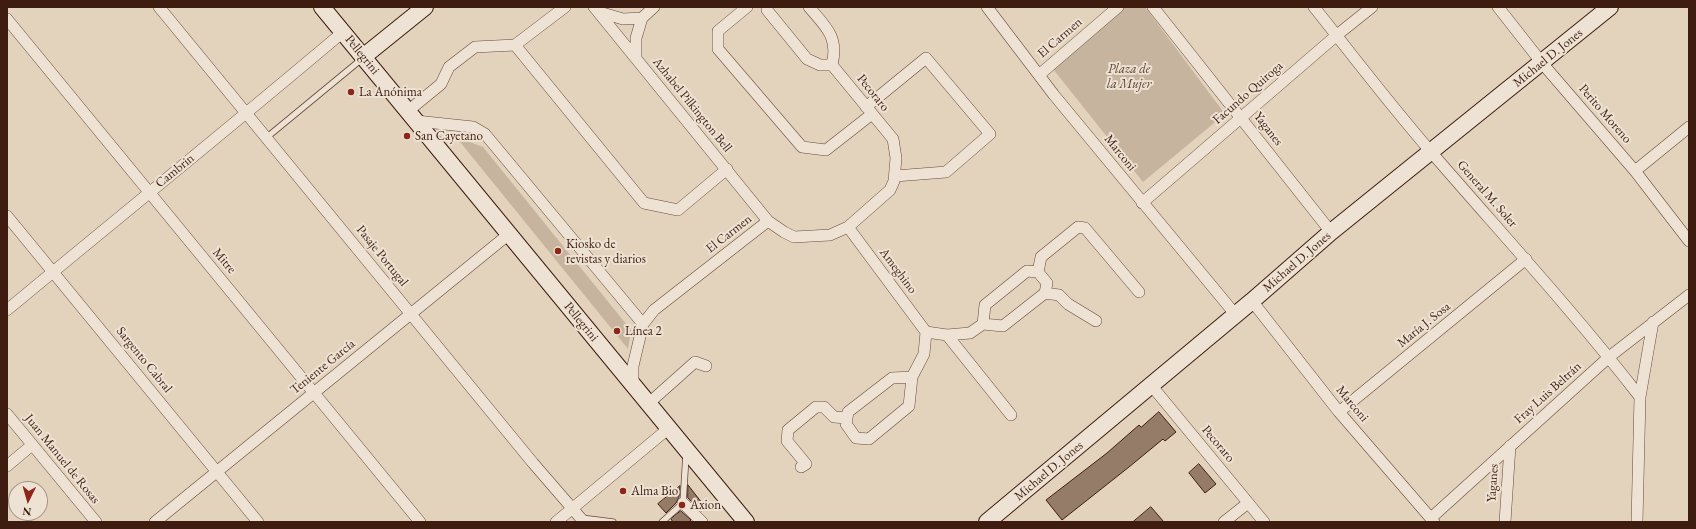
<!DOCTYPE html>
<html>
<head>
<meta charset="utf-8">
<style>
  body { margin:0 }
  #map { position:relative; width:1696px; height:529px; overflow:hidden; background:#e3d3bc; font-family:"EB Garamond",serif }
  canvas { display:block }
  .frame { position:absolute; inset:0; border:8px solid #3e1d10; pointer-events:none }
  .north { position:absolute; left:8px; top:481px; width:40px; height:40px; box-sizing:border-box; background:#ede2d3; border:1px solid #a79385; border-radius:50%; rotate:185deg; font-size:11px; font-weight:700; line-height:16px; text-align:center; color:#3e1d10 }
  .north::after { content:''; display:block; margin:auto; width:14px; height:18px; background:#8f2418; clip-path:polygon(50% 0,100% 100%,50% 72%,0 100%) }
</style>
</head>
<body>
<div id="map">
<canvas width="1696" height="529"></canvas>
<div class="frame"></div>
<div class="north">N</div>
</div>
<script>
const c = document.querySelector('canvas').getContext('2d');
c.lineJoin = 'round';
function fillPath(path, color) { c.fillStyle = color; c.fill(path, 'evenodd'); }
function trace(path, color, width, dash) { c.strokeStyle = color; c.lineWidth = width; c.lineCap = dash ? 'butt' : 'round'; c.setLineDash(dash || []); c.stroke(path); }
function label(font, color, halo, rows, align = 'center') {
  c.font = font + ' "EB Garamond",serif'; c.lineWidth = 4; c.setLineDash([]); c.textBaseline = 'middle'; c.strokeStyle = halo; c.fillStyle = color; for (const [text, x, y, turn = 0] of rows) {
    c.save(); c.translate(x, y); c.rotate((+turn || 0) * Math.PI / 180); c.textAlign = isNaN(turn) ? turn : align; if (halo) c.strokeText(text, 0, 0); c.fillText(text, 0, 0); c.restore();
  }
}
fillPath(new Path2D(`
  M 1125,7 L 1145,7 L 1225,114 L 1143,182 L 1053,69 Z
  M 456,137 L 483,147 L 631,330 L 628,349 Z`), '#c7b49f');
const building = new Path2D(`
  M 1159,412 L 1176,432 L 1165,441 L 1163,439 L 1129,467 L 1062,520 L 1046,500 L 1107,453 L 1139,425 L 1141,427 Z
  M 1199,464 L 1216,484 L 1205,493 L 1189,473 Z
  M 688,485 L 706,508 L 701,511 L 688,498 Z
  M 680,486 L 679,497 L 676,503 L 666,513 L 658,504 Z
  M 1151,507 L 1164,522 L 1133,522 Z
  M 681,511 L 691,520 L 689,522 L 673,522 L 671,519 Z`);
fillPath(building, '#947c69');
trace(building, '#3e1d10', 1);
const lane = new Path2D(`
  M 266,138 L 363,58
  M 581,518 L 613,522
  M 662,522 L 683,503 L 686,455`);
const street = new Path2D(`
  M 159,7 L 533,463 L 584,522
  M 565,7 L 515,45 L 644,203 L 678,210 L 727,169
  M 594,7 L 768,221 L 784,232 L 794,237 L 830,235 L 848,227 L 890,190 L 894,181 L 896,158 L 893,139 L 832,65 L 820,65 L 807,59 L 767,10 L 767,7
  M 747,7 L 718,31 L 718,49 L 802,147 L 826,150 L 872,114
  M 809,7 C 826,27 839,37 832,65
  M 987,7 L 1054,95 L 1235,314
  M 1153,7 L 1331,232
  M 1314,7 C 1353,56 1391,106 1432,153 C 1502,234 1575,313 1640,397
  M 1498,7 L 1542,63 L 1635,171 L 1689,241
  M 599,12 L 623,19 L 642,18
  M 7,19 L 420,522
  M 636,58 L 636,38 L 642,18 L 654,7
  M 1039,75 L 1118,7
  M 866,107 L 926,58 L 990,134 L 946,172 L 895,176
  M 408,111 L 441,84 L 449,67 L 475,47 L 515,45
  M 416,121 L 473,127 L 485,134 L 643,324
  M 1635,171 L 1689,127
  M 1142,203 L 1337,35 L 1372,7
  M 7,216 L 258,522
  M 848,227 L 926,332
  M 1038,272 L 1041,257 L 1078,227 L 1085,228 L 1139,292
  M 1045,293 L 1059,295 L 1068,304 L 1096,321
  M 1252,301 L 1339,412 L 1434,522
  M 7,310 C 119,217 232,126 343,32
  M 947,335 L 1011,415
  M 912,377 L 892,378 L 848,412 L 846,424 L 856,438 L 869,439 L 909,406 L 912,377 L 924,354 L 926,332 L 947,335 L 970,333 L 983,324 L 1003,326 L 1045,293 L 1047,283 L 1038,272 L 1027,271 L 985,305 L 983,324
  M 633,385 L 633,366 L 643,324 L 654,310 L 768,221
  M 1151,385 L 1264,522
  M 649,403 L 695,362 L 706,366
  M 1339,412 L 1526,259
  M 7,414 L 96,522
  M 7,466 L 32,445
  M 801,467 L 806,464 L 787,441 L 788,430 L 816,407 L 824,407 L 834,417 L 847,418
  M 683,503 L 702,522
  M 1431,518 L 1609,357 L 1689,295
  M 155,522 L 509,234
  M 556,522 L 669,428
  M 1224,522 L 1248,503
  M 1505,522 L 1510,446
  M 1637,522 L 1640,397 L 1653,322`);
const secondary = new Path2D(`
  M 322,7 L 746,522
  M 363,57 L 425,7
  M 987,522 L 1252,301 L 1331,232 L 1610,7`);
trace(lane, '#674a3b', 7);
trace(street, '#674a3b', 12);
trace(secondary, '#3e1d10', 18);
trace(lane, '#ede2d3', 5.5);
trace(street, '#ede2d3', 11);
trace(secondary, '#ede2d3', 16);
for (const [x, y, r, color] of [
  [351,92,4,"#8f2418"],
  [407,136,4,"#8f2418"],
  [558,251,4,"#8f2418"],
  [617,331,4,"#8f2418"],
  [623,491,4,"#8f2418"],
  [682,505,4,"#8f2418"]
]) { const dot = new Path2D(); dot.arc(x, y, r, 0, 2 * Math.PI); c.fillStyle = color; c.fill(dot); trace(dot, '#ede2d3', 1.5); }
label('13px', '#3e1d10', '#ede2d3', [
  ["El Carmen",1060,38,-41],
  ["Pellegrini",362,55,51],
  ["Michael D. Jones",1548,58,-39],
  ["Pecoraro",873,93,51],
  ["Facundo Quiroga",1248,93,-41],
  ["Azhabel Pilkington Bell",692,105,51],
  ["Perito Moreno",1605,114,49],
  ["Yaganes",1268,129,52],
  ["Marconi",1120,153,51],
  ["Cambrin",175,171,-39],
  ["General M. Soler",1487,194,49],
  ["El Carmen",729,234,-38],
  ["Pasaje Portugal",382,256,51],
  ["Mitre",224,261,50],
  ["Michael D. Jones",1297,262,-41],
  ["Ameghino",898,271,53],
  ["Pellegrini",581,322,51],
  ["María J. Sosa",1424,325,-39],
  ["Sargento Cabral",144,360,51],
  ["Teniente García",323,367,-39],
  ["Fray Luis Beltrán",1548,393,-42],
  ["Marconi",1352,404,50],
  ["Pecoraro",1218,444,50],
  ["Juan Manuel de Rosas",62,459,51],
  ["Michael D. Jones",1049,471,-40],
  ["Yaganes",1493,483,-86]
]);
label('italic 13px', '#604334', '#ede2d3', [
  ["Plaza de",1129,69],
  ["la Mujer",1129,84]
]);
label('13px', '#3e1d10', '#ede2d3', [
  ["La Anónima",359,92],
  ["San Cayetano",415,136],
  ["Kiosko de",566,244],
  ["revistas y diarios",566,259],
  ["Línea 2",625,331],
  ["Alma Bio",631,491],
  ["Axion",690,505]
], 'left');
</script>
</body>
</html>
